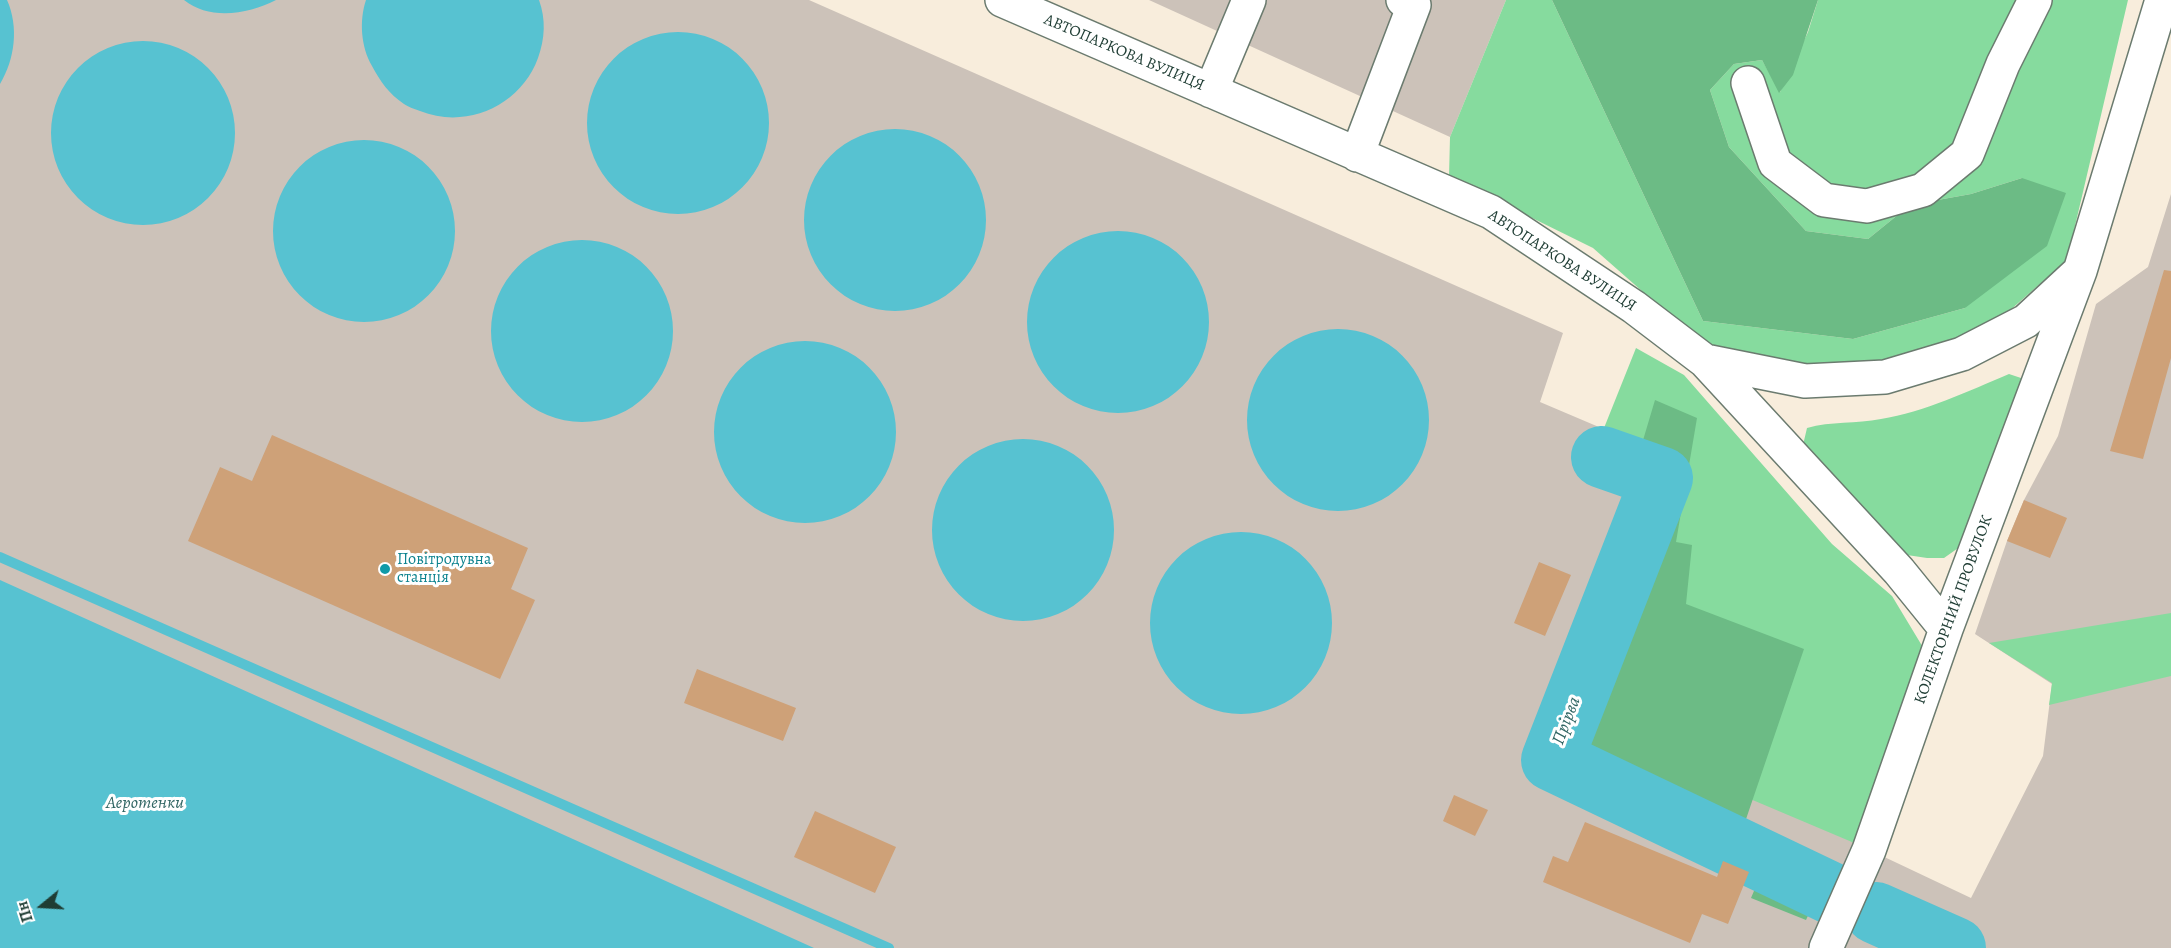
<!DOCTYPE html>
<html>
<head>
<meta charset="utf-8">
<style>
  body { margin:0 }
  #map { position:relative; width:2171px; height:948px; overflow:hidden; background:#f8eddc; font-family:Alegreya,serif }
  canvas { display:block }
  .north { position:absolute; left:12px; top:876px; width:60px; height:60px; -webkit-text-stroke:4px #fff; paint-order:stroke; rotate:252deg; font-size:16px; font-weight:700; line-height:24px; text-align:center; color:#1f3d34 }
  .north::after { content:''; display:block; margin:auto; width:21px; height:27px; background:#1f3d34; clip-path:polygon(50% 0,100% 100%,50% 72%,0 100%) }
</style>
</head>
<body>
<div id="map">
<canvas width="2171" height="948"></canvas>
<div class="north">Пн</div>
</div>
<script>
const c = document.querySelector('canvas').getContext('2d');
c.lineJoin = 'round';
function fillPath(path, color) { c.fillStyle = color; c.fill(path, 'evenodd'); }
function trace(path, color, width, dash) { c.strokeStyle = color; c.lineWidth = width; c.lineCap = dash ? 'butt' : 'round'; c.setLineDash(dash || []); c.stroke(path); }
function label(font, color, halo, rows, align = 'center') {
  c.font = font + ' Alegreya,serif'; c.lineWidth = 6; c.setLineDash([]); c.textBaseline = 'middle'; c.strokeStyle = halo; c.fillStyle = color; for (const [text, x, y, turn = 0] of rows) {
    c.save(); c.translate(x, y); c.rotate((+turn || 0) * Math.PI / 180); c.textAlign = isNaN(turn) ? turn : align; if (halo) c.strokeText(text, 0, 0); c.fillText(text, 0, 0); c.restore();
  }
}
fillPath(new Path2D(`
  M 0,0 L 809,0 L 1563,333 L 1540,402 L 1653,450 L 1859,845 L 1971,898 L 2043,756 L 2052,684 L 1975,634 L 2007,541 L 2024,500 L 2058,436 L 2096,304 L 2148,267 L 2171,194 L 2171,948 L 0,948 Z
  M 1149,0 L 1506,0 L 1450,137 Z`), '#ccc2b9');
fillPath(new Path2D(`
  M 1506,0 L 1552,0 L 1703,321 L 1853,339 L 1965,308 L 2022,178 L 1971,194 L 1910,205 L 1868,239 L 1806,231 L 1729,147 L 1710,90 L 1734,64 L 1762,60 L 1780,92 L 1808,32 L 1818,0 L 2128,0 L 2067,260 L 1991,327 L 1919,355 L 1857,363 L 1811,367 L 1712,346 L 1684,328 L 1593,248 L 1449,177 L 1450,137 Z
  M 1636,348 L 1684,375 L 1832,544 L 1892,596 L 1924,649 L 1859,845 L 1554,716 L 1653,450 L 1604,428 Z
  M 2009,374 L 2021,378 L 2028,389 L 1971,539 L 1944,558 L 1927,558 L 1907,555 L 1885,540 L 1803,445 L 1807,428 C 1831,421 1856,424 1881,419 C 1924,412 1969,391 2009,374 Z
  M 2171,613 L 2171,676 L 2049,705 L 2052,683 L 1989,643 Z`), '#86db9e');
fillPath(new Path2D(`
  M 1552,0 L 1818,0 L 1793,75 L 1779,93 L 1762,60 L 1734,64 L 1710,90 L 1729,147 L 1806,231 L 1868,239 L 1910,205 L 1971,194 L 2022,178 L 2066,193 L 2047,246 L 1965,308 L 1853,339 L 1703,321 Z
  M 1655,400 L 1697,418 L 1676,542 L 1692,545 L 1686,604 L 1804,649 L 1744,825 L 1829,870 L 1806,920 L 1751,898 L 1762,872 L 1721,853 L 1715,871 L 1541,783 Z`), '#6cbb85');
fillPath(new Path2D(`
  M 0,0 L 7,0 C 19,27 15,59 0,84 Z
  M 184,0 L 276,0 C 249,14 210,21 184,0 Z
  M 366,0 L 539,0 C 546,19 545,39 538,58 C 521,105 467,130 420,111 C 415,109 408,107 404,104 C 389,94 380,81 372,66 C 361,47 359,21 366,0 Z
  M587 123a91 91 0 1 1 182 0a91 91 0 1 1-182 0Z
  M51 133a92 92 0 1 1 184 0a92 92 0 1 1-184 0Z
  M804 220a91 91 0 1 1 182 0a91 91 0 1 1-182 0Z
  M273 231a91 91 0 1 1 182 0a91 91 0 1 1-182 0Z
  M1027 322a91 91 0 1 1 182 0a91 91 0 1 1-182 0Z
  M491 331a91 91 0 1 1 182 0a91 91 0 1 1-182 0Z
  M1247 420a91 91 0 1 1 182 0a91 91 0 1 1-182 0Z
  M714 432a91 91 0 1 1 182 0a91 91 0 1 1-182 0Z
  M932 530a91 91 0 1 1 182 0a91 91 0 1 1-182 0Z
  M1150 623a91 91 0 1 1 182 0a91 91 0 1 1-182 0Z
  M 0,580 L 814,948 L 0,948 Z`), '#57c2d1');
trace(new Path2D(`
  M 0,557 L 889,948`), '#57c2d1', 10);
trace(new Path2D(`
  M 1602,457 L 1662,478 L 1552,760 L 1839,897
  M 1876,913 L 1955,948`), '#57c2d1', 62);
fillPath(new Path2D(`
  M 2164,270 L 2171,271 L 2171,358 L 2143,459 L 2110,451 Z
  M 272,435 L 528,548 L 511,589 L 535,600 L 500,679 L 188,541 L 220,467 L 252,481 Z
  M 2024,500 L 2067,518 L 2050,558 L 2007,541 Z
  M 1539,562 L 1571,575 L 1545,636 L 1514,623 Z
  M 697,669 L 796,708 L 783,741 L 684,703 Z
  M 1454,795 L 1488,810 L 1475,836 L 1443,821 Z
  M 815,811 L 896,847 L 875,893 L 794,857 Z
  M 1585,822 L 1717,877 L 1723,861 L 1749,872 L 1728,924 L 1702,914 L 1690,943 L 1543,882 L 1553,856 L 1568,862 Z`), '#cea178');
const minor = new Path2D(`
  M 1002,0 L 1491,212 L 1634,307 L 1705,361 L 1805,381 L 1885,377 L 1962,354 L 2026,321 L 2080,271
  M 1748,83 L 1775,163 L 1824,200 L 1867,206 L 1923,190 L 1967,154 L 2003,64 L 2035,0
  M 1211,91 L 1249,0
  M 1357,155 L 1414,5 L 1403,0
  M 1705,361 L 1899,571 L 1946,629
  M 1826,948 L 1869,850 L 1946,629 L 2080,271 L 2162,0`);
trace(minor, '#6b7b6f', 36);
trace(minor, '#fff', 33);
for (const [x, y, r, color] of [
  [385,569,6,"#0f9aa8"]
]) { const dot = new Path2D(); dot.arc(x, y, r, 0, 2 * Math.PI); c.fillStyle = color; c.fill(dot); trace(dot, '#fff', 2); }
label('16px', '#1f3d34', '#fff', [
  ["АВТОПАРКОВА ВУЛИЦЯ",1124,53,23],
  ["АВТОПАРКОВА ВУЛИЦЯ",1562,261,33],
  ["КОЛЕКТОРНИЙ ПРОВУЛОК",1954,610,-70]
]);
label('16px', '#0d838f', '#fff', [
  ["Повітродувна",397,560],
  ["станція",397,578]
], 'left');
label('italic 18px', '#306563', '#fff', [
  ["Прірва",1567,721,-69],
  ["Аеротенки",145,804]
]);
</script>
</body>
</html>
